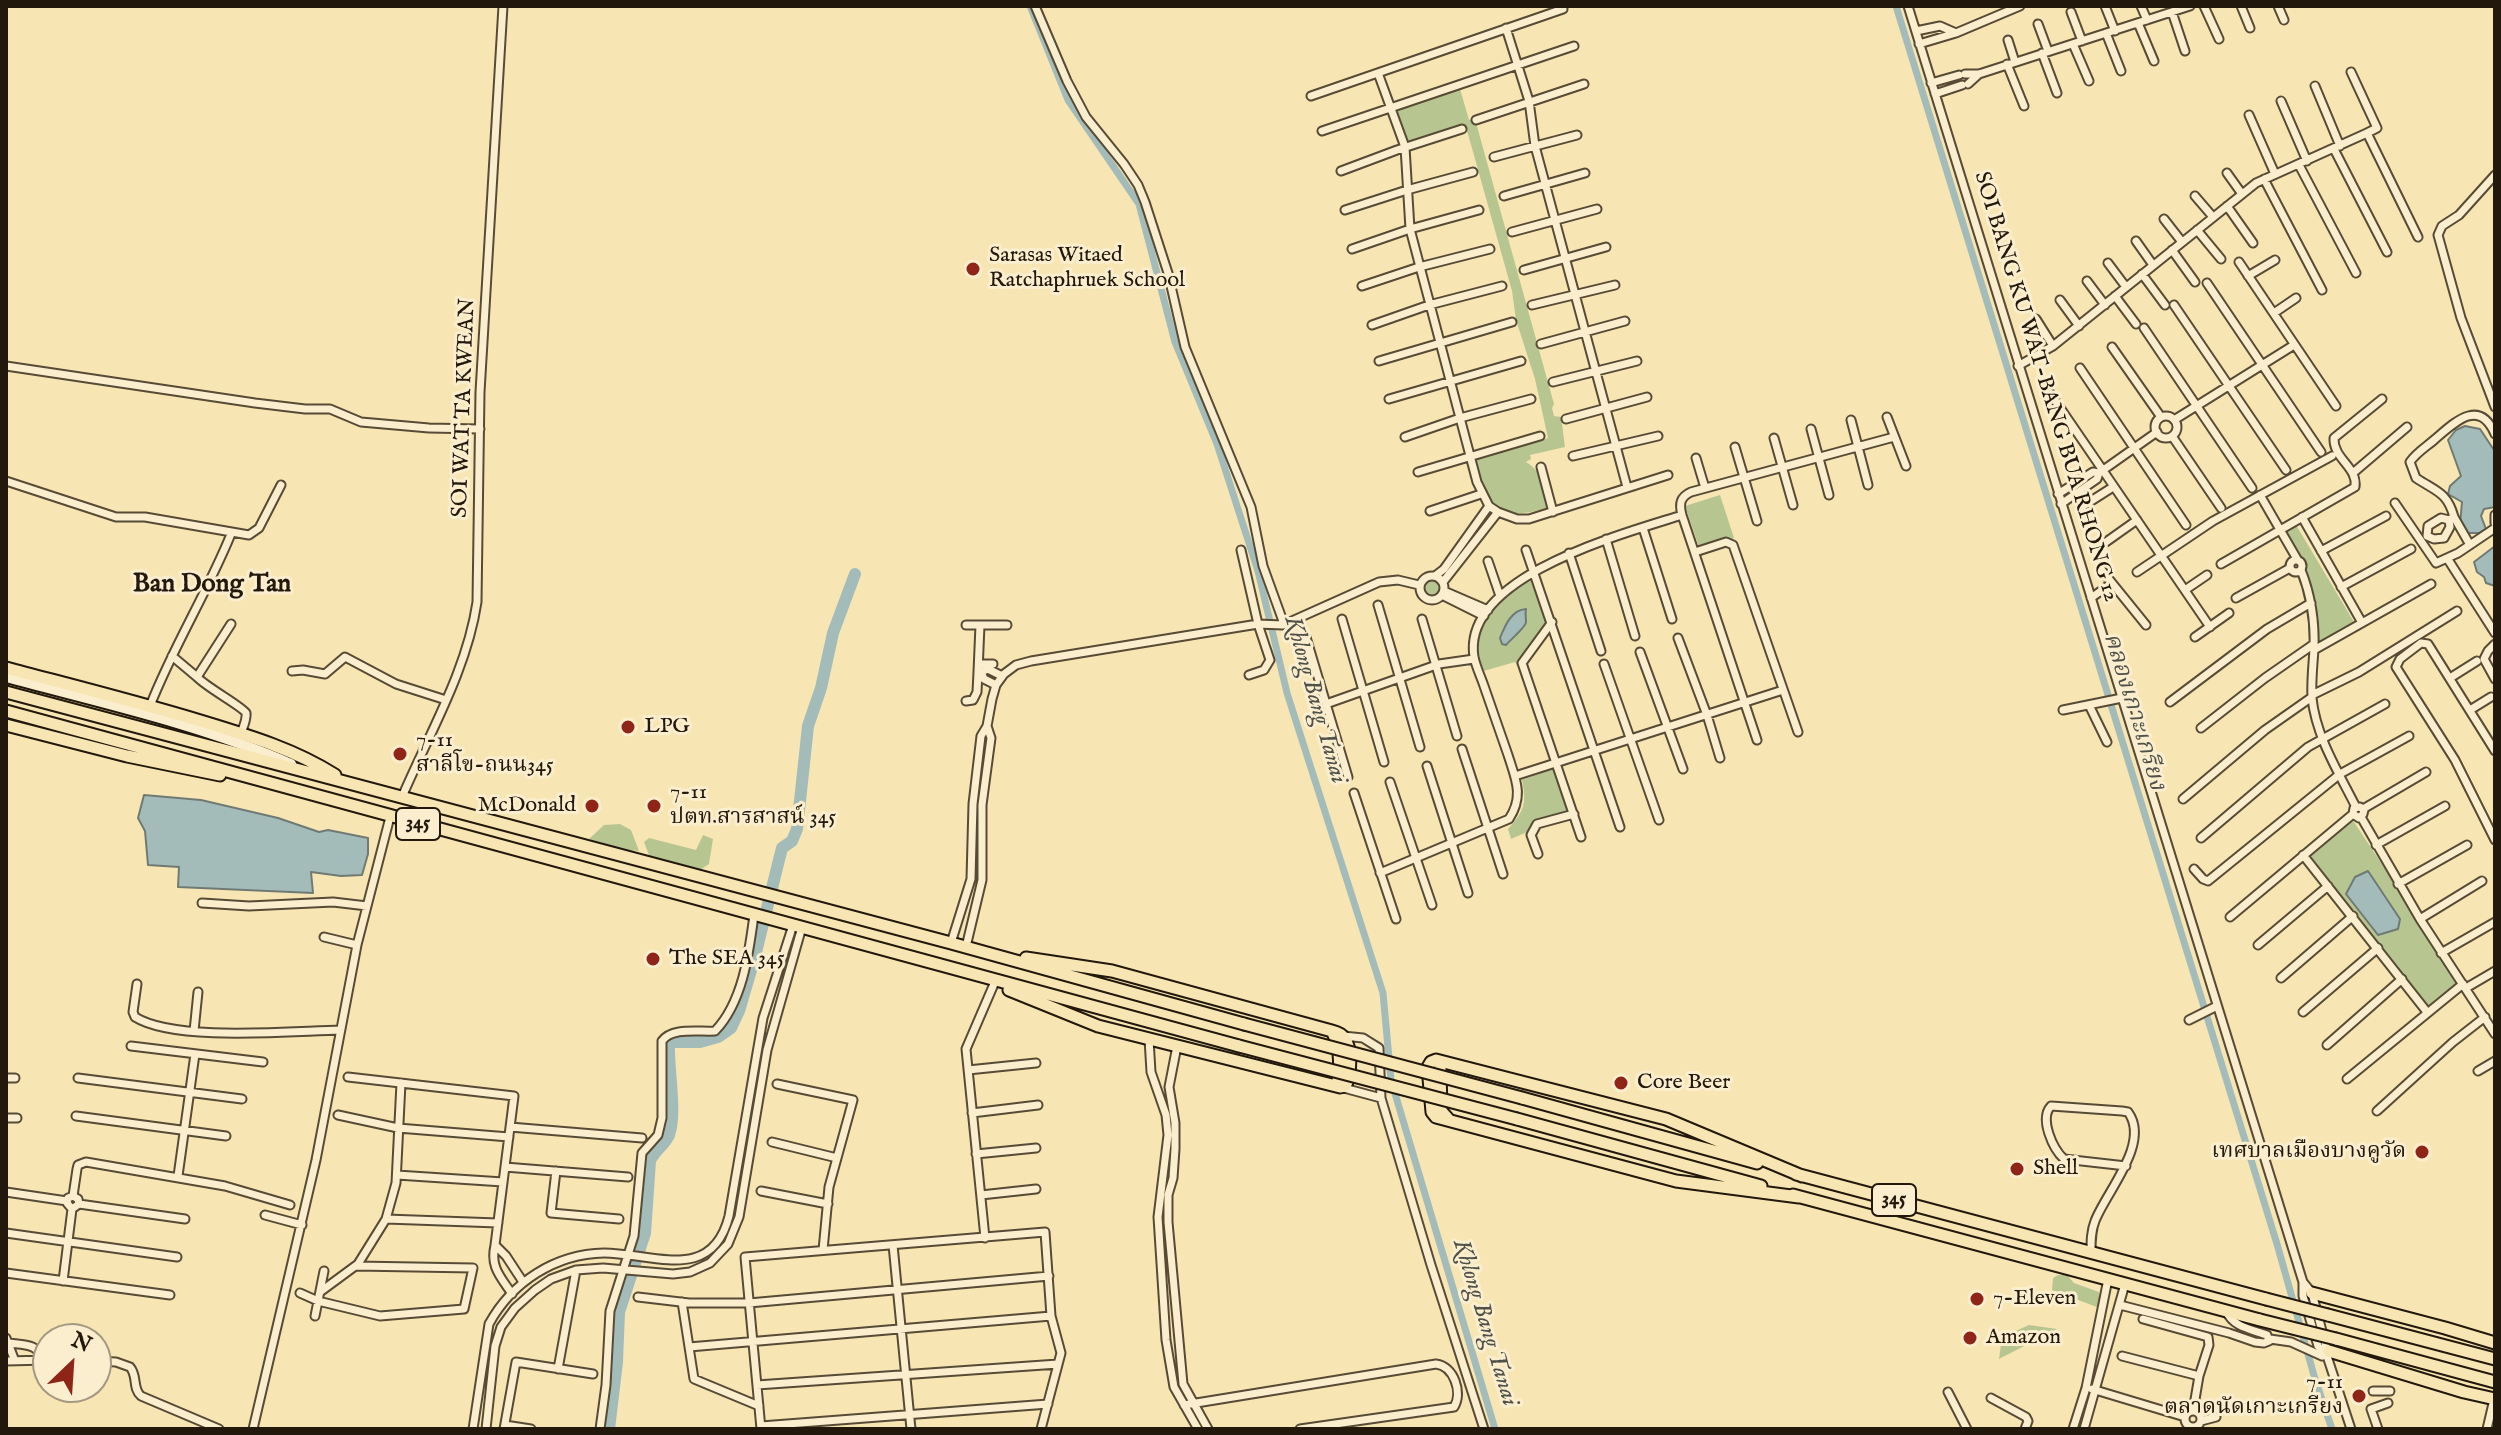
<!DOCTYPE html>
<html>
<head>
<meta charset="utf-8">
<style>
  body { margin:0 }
  #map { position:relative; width:2501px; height:1435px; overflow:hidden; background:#f8e5b4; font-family:"IM FELL English",serif }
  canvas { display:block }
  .frame { position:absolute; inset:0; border:8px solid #22180c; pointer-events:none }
  .north { position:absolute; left:32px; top:1323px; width:80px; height:80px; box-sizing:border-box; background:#faeece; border:2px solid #a49880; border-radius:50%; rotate:25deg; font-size:22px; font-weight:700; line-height:32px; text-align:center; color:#22180c }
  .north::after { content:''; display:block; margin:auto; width:28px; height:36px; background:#8f2418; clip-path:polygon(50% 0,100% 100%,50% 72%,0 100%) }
</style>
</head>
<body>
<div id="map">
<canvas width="2501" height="1435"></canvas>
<div class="frame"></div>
<div class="north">N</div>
</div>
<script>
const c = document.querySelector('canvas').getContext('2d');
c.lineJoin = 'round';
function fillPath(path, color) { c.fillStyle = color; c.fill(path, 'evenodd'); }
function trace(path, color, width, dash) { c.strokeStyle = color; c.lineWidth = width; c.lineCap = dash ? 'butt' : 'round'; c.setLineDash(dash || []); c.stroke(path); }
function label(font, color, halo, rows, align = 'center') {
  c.font = font + ' "IM FELL English","Noto Serif Thai",serif'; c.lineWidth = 6; c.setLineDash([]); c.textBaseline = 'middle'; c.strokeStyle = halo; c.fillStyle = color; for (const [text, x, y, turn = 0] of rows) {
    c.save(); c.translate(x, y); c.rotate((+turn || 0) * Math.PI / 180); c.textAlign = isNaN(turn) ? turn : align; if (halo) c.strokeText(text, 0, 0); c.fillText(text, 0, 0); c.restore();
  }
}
fillPath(new Path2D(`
  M 1460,89 L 1469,120 L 1475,119 L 1554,404 L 1552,408 L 1554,416 L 1561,417 L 1565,447 L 1530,455 L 1531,459 L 1526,462 C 1543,472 1545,488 1549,507 C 1499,524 1484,506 1476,457 L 1548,438 L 1535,379 L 1516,320 L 1512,291 L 1468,134 L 1465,129 L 1407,144 L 1397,109 Z
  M 1720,495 L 1734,538 L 1700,550 L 1685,506 Z
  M 2296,525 L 2354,622 L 2317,644 L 2304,566 L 2301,561 L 2295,559 L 2281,533 Z
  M1420 588a12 12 0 1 1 24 0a12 12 0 1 1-24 0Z
  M 1529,576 L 1548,628 L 1519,668 L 1515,662 L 1480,672 C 1463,628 1499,601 1529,576 Z
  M 1556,768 L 1571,813 L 1511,839 L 1508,829 C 1524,811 1527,804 1522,780 Z
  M 2348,819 L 2354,822 L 2462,985 L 2425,1015 L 2302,858 Z
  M 620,824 L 631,830 L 639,851 L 618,849 L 589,839 L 604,825 Z
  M 703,835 L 713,839 L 709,864 L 700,870 L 670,865 L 650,858 L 644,842 L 649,838 L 696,850 Z
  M 2058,1275 L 2067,1275 L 2074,1283 L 2099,1292 L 2102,1309 L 2052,1290 L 2053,1278 Z
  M 2029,1325 L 2057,1329 L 1999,1359 L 2002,1337 Z`), '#b7c691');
const water = new Path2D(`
  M 2465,426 L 2480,429 L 2494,450 L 2495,507 L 2484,509 L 2481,516 L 2486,529 L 2479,533 L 2467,533 L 2460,524 L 2462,502 L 2448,494 L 2450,486 L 2461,476 L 2448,440 L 2456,430 Z
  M 2495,546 L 2495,586 L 2486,583 L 2484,577 L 2477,572 L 2474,562 Z
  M 1526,609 C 1525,614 1526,617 1526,622 C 1526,627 1511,639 1506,645 L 1502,644 L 1500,638 C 1505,626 1511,610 1526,609 Z
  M 144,795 L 201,800 L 278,818 L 319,832 L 328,830 L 368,838 L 368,854 L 362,875 L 341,876 L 311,872 L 313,893 L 178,887 L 179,867 L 148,865 L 145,831 L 138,818 Z
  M 2368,871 L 2400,919 L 2398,929 L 2378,935 L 2346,894 L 2355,877 Z`);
fillPath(water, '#a4bcb9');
trace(water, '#707a74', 2);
trace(new Path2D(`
  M 1030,6 L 1068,100 L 1139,204 L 1175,342 L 1217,444 L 1258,571 L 1287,693 L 1383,993 L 1391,1080 L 1495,1429
  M 1896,6 L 2277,1244 L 2315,1379 L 2332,1429`), '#a4bcb9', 7);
trace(new Path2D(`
  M 609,1429 L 617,1362 L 619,1312 L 645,1233 L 650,1161 C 654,1151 665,1145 669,1135 C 677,1113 668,1070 669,1045 L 672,1042 L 700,1042 L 718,1037 L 731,1028 L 739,1011 L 754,960 L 782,848 L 792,841 L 797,829 L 808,726 L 821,688 L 833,633 L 855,574`), '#a4bcb9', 12);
const minor = new Path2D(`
  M 1035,6 L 1067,81 L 1086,117 L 1124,164 L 1138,185 L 1145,202 L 1168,273 L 1185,347 L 1251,507 L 1263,566 L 1284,624
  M 1908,6 L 2303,1282 L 2303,1296 L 2318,1346 L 2327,1356 L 2351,1429
  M 2105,6 L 2115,31
  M 2141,6 L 2147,20
  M 2204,6 L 2219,39
  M 2241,6 L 2250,28
  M 2278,6 L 2284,20
  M 2071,12 L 2082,41
  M 2172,12 L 2185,51
  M 2138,23 L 2154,61
  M 2038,24 L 2048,51
  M 1506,28 L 1529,101 L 1535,146 L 1627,487
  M 1916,31 L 1940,26 L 1956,33 L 1919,44
  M 1956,33 L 2020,6
  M 2106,33 L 2121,71
  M 2008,40 L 2015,62
  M 2073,44 L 2089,81
  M 2042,53 L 2057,93
  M 2007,64 L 2024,106
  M 2351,72 L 2377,128 L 2367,133
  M 1378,73 L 1405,147 L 1410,229 L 1477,482 L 1489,506 L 1498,512 L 1517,519 L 1529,519 L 1668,475
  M 1965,74 L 1979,74 L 2190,6
  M 1931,83 L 1959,75
  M 1968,84 L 1979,74
  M 2315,86 L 2340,146
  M 1935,94 L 1962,85
  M 1311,96 L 1563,9
  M 2281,101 L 2307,161
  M 2249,115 L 2275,174
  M 1476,120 L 1584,84
  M 1322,131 L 1574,46
  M 2334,149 L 2387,252
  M 1494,157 L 1577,135
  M 2299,165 L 2356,273
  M 1341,171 L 1397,150 L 1462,129
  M 2227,173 L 2242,194
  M 2495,175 L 2459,215 L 2442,226 L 2438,235 L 2461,318 L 2495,407
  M 2264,179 L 2322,290
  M 1504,196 L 1585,173
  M 2195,196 L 2213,217
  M 2227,206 L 2253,243
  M 1345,210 L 1407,190 L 1473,172
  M 2164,219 L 2182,242
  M 2197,230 L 2221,259
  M 1512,232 L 1597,209
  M 2136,241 L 2153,265
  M 1352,249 L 1410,229 L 1479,210
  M 2172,250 L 2195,282
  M 2239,262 L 2336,406
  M 2108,263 L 2126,287
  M 1524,270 L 1606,247
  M 2142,274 L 2165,305
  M 2248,276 L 2275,260
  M 2087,281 L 2105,305
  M 2207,283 L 2321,452
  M 1362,286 L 1419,267 L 1490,249
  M 2115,296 L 2136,324
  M 2060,300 L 2079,326
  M 1532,305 L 1615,285
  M 2174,305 L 2286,470
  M 2274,313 L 2296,298
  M 2036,319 L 2053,346
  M 1372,325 L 1429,305 L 1502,286
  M 2144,328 L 2252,488
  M 1541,344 L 1625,321
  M 2112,347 L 2161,417
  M 1379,361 L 1512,322
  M 6,366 L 255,403 L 305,409 L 330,409 L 361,422 L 429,428 L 480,429
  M 2018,366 L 2053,346 L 2256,183 L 2367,133 L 2418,237
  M 2080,368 L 2186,525
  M 1553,382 L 1637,361
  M 2050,393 L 2210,627
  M 1389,399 L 1521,361
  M2155 427a11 11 0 1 1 22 0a11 11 0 1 1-22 0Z
  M 1887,417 L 1906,466
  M 1566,419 L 1647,397
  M 1851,420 L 1868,485
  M 2174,420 L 2294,345
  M 1811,429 L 1829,495
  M 2172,436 L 2221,508
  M 1405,437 L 1460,418 L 1531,399
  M 1774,438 L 1793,505
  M 1735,447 L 1757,521
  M 1573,456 L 1658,436
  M 1696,458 L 1705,488
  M 1541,467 L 1553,512
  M 1418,472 L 1540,436
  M 2353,473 L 2407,427
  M 6,481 L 116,517 L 145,517 L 249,535 L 259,528 L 281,485
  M 2058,494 L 2093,472 L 2099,473
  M 2260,495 L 2297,559
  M 2395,503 L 2436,563 L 2458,553 L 2495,528
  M 2061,504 L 2097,479 L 2099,473 L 2157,432
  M 2080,508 L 2113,487
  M 1430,511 L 1481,494
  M 2495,515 L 2495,523
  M 2302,517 L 2361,621
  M 2454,517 L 2470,545
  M 2449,520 L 2441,518 L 2428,526 L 2427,536 L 2434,539 L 2444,538 L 2450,527 L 2449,520 L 2454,517 C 2447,492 2437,492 2416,478 L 2410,462 C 2416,453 2426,447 2434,440 C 2454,423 2479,397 2495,434
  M 1643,528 L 1672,619
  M 1606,539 L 1635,636
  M 2106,542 L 2137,520
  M 1241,550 L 1258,624 L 1270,660 L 1264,670 L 1249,675
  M 1526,550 L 1620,827
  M 2321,551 L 2386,516
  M 1695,552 L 1726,542 L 1733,545 L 1798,732
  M 1569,553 L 1601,651
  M 2447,558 L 2495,633
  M2290 566a6 6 0 1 1 12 0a6 6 0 1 1-12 0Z
  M 1488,561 L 1500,596
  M 2221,564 L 2355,487 C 2358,467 2333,459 2334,438 L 2382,399
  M 2100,568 L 2112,583
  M 2301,570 C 2311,595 2315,622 2314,649 C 2313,665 2311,682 2312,698 C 2316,737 2339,773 2356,807
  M 2137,572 L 2213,521 L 2332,456
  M1420 588a12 12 0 1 1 24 0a12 12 0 1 1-24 0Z
  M 1435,576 L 1444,569 L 1489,506
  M 1443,582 L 1498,512
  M 2341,587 L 2411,549
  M 2185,590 L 2207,575
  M 1444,591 L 1488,610
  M 1442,595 L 1484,616
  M 2091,598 L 2112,583 L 2146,625
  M 2236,598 L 2290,568
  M 1378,605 L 1420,747
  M 1342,619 L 1384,762
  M 1422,619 L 1457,736
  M 1552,622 L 1522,663 L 1581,837
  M 231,624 L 197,677 C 206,687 243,707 246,713 C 247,719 243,728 241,733
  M 966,625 L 1007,625
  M 980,625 L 978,672 L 981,672
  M 1306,637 L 1348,777
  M 2195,637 L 2229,613
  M 1678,638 L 1707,715 L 1720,758
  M 2495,644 L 2488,651 L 2484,659 L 2495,679
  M 2314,650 L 2431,584
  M 1640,652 L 1683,769
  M 172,656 L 197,677
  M 979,664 L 993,664
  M 1604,664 L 1659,820
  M 292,671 L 303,670 L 325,674 L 345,657 L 396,684 L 446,700
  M 2450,678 L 2477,661
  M 996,685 L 984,679 L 981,672 L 988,669 L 1002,676
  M 2312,695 L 2359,672 L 2457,611
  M 966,701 L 973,700 L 977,692 L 978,672
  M 2170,702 L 2267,629 L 2311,603
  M 1326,704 L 1439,664 L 1474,659
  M 2089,705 L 2107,742
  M 150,706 C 173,647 207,593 231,534
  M 2063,710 L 2122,698
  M 2470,710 L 2491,697
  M 2201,728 L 2265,678 L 2314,644
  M 1757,740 L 1682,515 C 1679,504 1680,497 1691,492 L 1894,437
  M 1462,749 L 1503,874
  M 2495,751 L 2428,644 L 2421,643 L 2400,659 L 2396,667 L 2455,760 L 2495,840
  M 1427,766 L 1468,893
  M 1515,776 L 1783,690
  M 1390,782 L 1432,905
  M 1354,793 L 1396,919
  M 402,797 C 429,734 467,670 477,602 L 480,392 L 503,6
  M 2183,799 L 2265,730 L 2312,697
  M 2363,809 L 2426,772
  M 2361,817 L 2420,919 L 2495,1034
  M 2201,838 L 2308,747 L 2385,704
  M 2376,845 L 2445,806
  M 1538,854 L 1531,835 L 1537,824 L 1574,814
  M 2303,855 L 2427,1012
  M 2194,869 L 2203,879 L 2208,881 L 2340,774 L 2409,736
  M 1380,873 L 1509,819 C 1524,796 1516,780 1508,755 C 1500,732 1492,709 1484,686 C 1481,677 1476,667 1474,657 C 1461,576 1626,533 1682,515
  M 2398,884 L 2467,845
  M 202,903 L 249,906 L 333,902 L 367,906
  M 2230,917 L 2353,814 L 2354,808 L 2360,807 L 2364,810 L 2363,814 L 2359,818 L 2353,814
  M 2420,919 L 2482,881
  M 324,937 L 357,945
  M 951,943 L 971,879 L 973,804 L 981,736 L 987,726 L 992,699 L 996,685 L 1004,674 L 1016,665 L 1031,661 L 1258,624 L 1283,625 L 1379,582 L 1398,580 L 1419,585
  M 2258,945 L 2328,886
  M 966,947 L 982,880 L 982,805 L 991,738 L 987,726
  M 2441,953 L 2495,922
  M 2281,978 L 2353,916
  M 137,984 L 133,1012 L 135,1017 C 175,1042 291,1031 340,1030
  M 2466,988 L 2495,971
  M 2303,1012 L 2378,948
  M 2189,1020 L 2217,1006
  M 194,1031 L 198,992
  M 1343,1036 L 1363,1038 L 1379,1048 L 1381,1098 L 1431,1265 L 1484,1429
  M 1149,1039 L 1151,1072 L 1166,1115 L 1168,1135 L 1158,1217 L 1166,1340 L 1174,1387 L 1198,1429
  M 2327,1045 L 2402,979
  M 131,1046 L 263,1062
  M 1177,1046 L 1169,1087 L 1175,1123 L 1175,1149 L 1173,1178 L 1168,1195 L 1168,1222 L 1183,1384 L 1208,1429
  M 968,1070 L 1036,1063
  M 2478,1071 L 2495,1061
  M 348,1077 L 514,1096 L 495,1245
  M 6,1078 L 15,1078
  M 78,1078 L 242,1099
  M 2347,1079 L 2463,984
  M 777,1084 L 853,1100 L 829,1187 L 823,1250
  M 1340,1087 L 1381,1098
  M 2377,1111 L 2453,1042 L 2485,1017
  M 972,1113 L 1038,1105
  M 338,1115 L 398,1128 L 509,1137
  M 76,1116 L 226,1136
  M 6,1118 L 17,1118
  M 510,1127 L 642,1138
  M 772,1142 L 837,1158
  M 976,1154 L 1036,1148
  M 505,1167 L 628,1177
  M 556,1171 L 551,1213 L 619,1219
  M 397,1175 L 503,1182
  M 178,1176 L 195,1054
  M 761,1191 L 828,1204
  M 6,1192 L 67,1201
  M 981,1195 L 1036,1189
  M 73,1196 L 77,1169 L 78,1165 L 86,1162 L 225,1186 L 290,1205
  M 79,1204 L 185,1219
  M 265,1215 L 302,1225
  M 386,1219 L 498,1223
  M 6,1233 L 177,1257
  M 985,1238 L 966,1049 L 994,984
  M 893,1245 L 911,1429
  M 2091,1252 C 2091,1241 2091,1231 2095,1221 C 2106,1192 2151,1143 2128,1112 L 2122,1111 L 2051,1106 C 2039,1119 2053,1149 2064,1159 L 2126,1166
  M 6,1273 L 170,1295
  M 63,1281 L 72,1209 L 79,1204 L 78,1199 L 73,1196 L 68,1198 L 67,1203 L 72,1209
  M 2303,1282 L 2312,1293 L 2328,1354
  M 320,1292 L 358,1264 L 386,1219 L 396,1183 L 401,1083
  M 300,1293 L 318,1301 L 380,1316 L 464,1309 L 473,1268 L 356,1266
  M 512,1294 C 500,1276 490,1267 495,1245 L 506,1256 L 523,1282
  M 638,1297 L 689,1303 L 749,1303 L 1049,1276
  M 682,1302 L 694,1379 L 759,1406
  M 2120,1305 L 2229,1333 L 2255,1342 L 2264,1343 L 2269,1341 L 2267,1335 C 2251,1329 2234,1328 2226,1311
  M 315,1316 L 324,1271
  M 2143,1319 L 2208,1337 L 2209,1345 L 2199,1376 L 2193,1411
  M 6,1338 L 15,1361
  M 2270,1339 L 2291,1342 L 2322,1356
  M 8,1343 C 23,1345 39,1343 42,1360
  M 689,1347 L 1051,1316
  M 2122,1356 L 2199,1376
  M 6,1361 L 48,1360
  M 96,1361 L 116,1362 L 130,1367 C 138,1376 132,1388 141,1396 L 219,1429
  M 558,1369 L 576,1270
  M 757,1385 L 1058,1364
  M 2092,1389 L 2185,1417
  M 2373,1391 L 2390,1391
  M 1948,1392 L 1967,1429
  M 1991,1398 L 2026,1417 L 2028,1421 L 2025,1429
  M 1184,1405 L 1436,1364 C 1454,1366 1463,1393 1454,1407 L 1300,1429
  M2185 1419a8 8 0 1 1 16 0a8 8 0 1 1-16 0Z
  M 2201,1421 L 2216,1417
  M 505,1425 L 531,1429
  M 761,1426 L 1048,1404
  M 253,1429 L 316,1160 L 357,945 L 390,817
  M 473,1429 L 489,1324 C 512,1282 555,1254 604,1253 C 652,1253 712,1284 729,1216 L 763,1018 L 793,925
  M 486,1429 L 495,1346 L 501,1327 L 515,1308 L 535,1290 L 551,1279 L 576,1270 L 603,1268 L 673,1274 L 690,1272 L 710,1263 L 728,1244 L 739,1217 L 767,1050 L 802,927
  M 504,1429 L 516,1362 L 593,1374
  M 600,1429 L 606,1385 L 610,1311 L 634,1236 L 642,1153 L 658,1135 L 662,1118 L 662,1041 C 672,1027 698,1032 715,1031 C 743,1002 749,953 754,915
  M 761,1429 L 745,1257 L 1045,1232 L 1051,1316 L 1061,1353 L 1041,1429
  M 2073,1429 L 2086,1388 L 2108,1279
  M 2084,1429 L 2125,1284
  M 2378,1429 L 2371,1409 L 2388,1403
  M 2487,1429 L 2494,1399`);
const secondary = new Path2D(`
  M 6,677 C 99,702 203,725 291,764`);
const primary = new Path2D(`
  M 6,668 C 70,685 134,701 197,720 C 246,735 292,748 335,775
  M 6,692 L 951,943 L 1244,1024
  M 6,711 L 1239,1046
  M 6,725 L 127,756 L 220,775
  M 1009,990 L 1098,1026 L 1340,1087 L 1345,1086 C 1351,1077 1352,1047 1344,1038 C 1342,1034 1336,1032 1332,1031 L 1112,971 L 1026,958
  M 1332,1031 C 1340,1045 1341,1065 1338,1081
  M 1440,1069 L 1441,1111 L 1449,1120
  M 1522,1098 L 1757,1163
  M 1517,1119 L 1761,1186
  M 1796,1174 L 2266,1299
  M 1793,1195 L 2260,1320
  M 1799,1197 L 1676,1181 L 1436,1117 L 1432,1112 L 1428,1067 L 1431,1062 L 1436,1060 L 1666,1119 L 1802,1176
  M 2312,1293 L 2445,1328 L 2495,1343
  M 2328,1315 L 2495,1359
  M 2336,1339 L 2495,1382
  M 2329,1351 L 2464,1392 L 2495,1399`);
trace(minor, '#584b36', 11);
trace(secondary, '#22180c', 14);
trace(primary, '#22180c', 15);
trace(minor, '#faeece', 7);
trace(secondary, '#faeece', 10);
trace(primary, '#f8e5b4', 11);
const primaryBridge = new Path2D(`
  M 1244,1024 L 1522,1098
  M 1239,1046 L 1517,1119
  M 2266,1299 L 2328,1315
  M 2260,1320 L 2336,1339`);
trace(primaryBridge, '#22180c', 15, []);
trace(primaryBridge, '#f8e5b4', 11);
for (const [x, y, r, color] of [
  [973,269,8,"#8f2418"],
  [628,727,8,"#8f2418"],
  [400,754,8,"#8f2418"],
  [592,806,8,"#8f2418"],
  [654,806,8,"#8f2418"],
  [653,959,8,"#8f2418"],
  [1621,1083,8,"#8f2418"],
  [2422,1152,8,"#8f2418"],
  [2017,1169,8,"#8f2418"],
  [1977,1299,8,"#8f2418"],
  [1970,1338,8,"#8f2418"],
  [2359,1396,8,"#8f2418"]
]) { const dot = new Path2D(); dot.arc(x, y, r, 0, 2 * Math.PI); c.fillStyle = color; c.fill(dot); trace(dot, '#faeece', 3); }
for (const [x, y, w] of [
  [418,824,44],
  [1894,1200,44]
]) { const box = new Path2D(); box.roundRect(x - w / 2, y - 16, w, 32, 6); c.fillStyle = '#faeece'; c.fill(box); trace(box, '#22180c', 2); }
label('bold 20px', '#22180c', null, [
  ["345",418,824],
  ["345",1894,1200]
]);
label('22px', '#22180c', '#faeece', [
  ["Sarasas Witaed",989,256],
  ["Ratchaphruek School",989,281],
  ["LPG",644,727],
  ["7-11",416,741],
  ["สาลีโข-ถนน345",416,766],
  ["7-11",670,793],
  ["ปตท.สารสาสน์ 345",670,818],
  ["McDonald",576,806,"right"],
  ["The SEA 345",669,959],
  ["Core Beer",1637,1083],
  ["เทศบาลเมืองบางคูวัด",2406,1152,"right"],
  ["Shell",2033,1169],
  ["7-Eleven",1993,1299],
  ["Amazon",1986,1338],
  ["7-11",2343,1383,"right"],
  ["ตลาดนัดเกาะเกรียง",2343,1408,"right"]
], 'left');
label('22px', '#22180c', '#faeece', [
  ["SOI BANG KU WAT-BANG BUA RHONG 12",2045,387,73],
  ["SOI WAT TA KWEAN",465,408,-88]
]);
label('italic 24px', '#505149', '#faeece', [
  ["Khlong Bang Tanai",1314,700,74],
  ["คลองเกาะเกรียง",2133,712,73],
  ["Khlong Bang Tanai",1484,1323,73]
]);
label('bold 26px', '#22180c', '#faeece', [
  ["Ban Dong Tan",212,586]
]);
</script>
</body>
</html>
